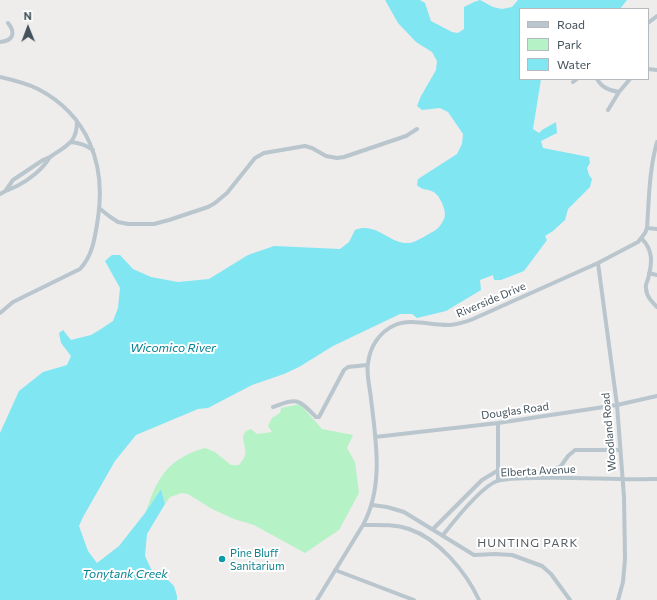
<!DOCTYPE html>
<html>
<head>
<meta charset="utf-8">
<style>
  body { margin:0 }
  #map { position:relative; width:657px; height:600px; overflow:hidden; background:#efecec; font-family:Commissioner,sans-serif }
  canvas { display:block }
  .legend { position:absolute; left:519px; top:8px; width:130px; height:72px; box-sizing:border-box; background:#fff; border:1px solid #b4babd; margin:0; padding:5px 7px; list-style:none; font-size:12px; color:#43525b }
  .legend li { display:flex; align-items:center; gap:8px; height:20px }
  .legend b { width:20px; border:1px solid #b4babd }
  .north { position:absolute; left:8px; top:8px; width:40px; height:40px; -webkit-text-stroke:3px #fff; paint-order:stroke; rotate:359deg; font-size:11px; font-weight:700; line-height:16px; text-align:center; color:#43525b }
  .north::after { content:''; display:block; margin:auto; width:14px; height:18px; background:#43525b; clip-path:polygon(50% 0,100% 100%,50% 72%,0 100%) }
</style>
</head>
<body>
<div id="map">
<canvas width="657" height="600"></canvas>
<ul class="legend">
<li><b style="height:5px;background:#b9c6cd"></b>Road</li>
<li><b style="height:11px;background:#b5f2c6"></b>Park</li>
<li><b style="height:11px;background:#7fe6f2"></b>Water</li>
</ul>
<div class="north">N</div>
</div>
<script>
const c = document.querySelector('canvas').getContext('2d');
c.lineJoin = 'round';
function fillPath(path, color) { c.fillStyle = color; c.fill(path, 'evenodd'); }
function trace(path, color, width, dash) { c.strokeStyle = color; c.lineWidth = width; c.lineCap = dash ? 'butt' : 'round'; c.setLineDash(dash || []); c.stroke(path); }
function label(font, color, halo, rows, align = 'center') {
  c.font = font + ' Commissioner,sans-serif'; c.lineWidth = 4; c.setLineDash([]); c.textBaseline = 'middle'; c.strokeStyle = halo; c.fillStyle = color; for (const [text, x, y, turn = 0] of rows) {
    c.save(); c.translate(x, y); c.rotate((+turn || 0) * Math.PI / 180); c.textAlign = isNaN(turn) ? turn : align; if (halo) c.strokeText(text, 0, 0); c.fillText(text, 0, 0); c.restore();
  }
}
fillPath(new Path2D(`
  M 300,404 L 322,429 L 353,435 L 347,448 L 355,462 L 359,493 L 339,530 L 305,553 L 254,525 L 234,519 L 212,509 L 188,494 L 182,493 L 170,497 L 165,504 L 161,489 L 145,513 C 150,502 153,489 160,479 C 170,462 187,453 205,448 L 215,452 L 231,465 L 239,465 C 250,452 244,450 243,436 L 246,431 L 251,429 L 257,434 L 272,432 L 268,426 L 272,418 L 280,413 L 281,408 Z`), '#b5f2c6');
fillPath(new Path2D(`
  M 385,0 L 420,0 L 425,3 L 431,21 L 452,32 L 458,33 L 464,29 L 464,7 L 474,2 L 480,0 L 493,7 L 502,9 L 512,7 L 518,0 L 627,0 L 620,9 L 520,9 L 520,79 L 541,79 L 533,129 L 539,133 L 542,130 L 556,122 L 557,133 L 541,141 L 543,148 L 589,157 L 590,163 L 587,168 L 589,175 L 592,179 L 590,187 L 568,209 L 565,220 L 553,231 L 545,236 L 547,240 L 524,271 L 501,280 L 494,280 L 493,275 L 480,280 L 481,290 L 446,311 L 417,318 L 412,314 L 400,314 L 333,346 L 299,367 L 284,374 L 252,385 L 208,408 L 198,409 L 136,435 L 115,461 L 83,517 L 79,526 L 88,551 L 97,563 L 119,546 L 145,513 L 161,489 L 165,504 L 147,534 L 145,556 L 151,569 L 167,579 L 174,586 L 177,596 L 177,600 L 0,600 L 0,433 L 19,391 L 43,372 L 67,365 L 71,356 L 61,343 L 59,333 L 63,330 L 71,340 L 91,335 L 101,329 L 113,321 L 118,308 L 120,288 L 105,261 L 112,255 L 120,255 L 133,269 L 151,277 L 178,282 L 209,279 L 248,255 L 274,246 L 340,249 L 349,242 L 355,230 C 377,221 389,245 410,243 C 415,242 422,238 427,235 C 436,230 439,229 444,219 C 447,212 442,202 438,196 C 431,187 423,192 417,185 L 418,179 L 457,154 L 462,144 L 463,134 L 448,112 L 440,108 L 422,110 L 417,106 L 421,96 L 436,70 L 437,61 L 432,52 L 416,42 L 398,23 Z`), '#7fe6f2');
trace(new Path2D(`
  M 648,23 L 657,16
  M 0,42 C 13,41 16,33 8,23
  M 648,69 L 657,70
  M 0,77 C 13,80 26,83 38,89 C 88,115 106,164 98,218 C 95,237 93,255 80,269 L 13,302 L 0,313
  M 597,79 C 602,88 609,90 619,92
  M 573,82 L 577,79
  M 608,110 L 619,92 L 630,79
  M 71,142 C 80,143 86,145 93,150
  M 50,157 C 67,145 77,143 77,121
  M 0,194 C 6,190 11,189 17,186 C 29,180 43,169 50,157 L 43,160 L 13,180 L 6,190
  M 99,208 L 109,216 L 118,222 L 128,224 L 154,224 L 169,220 L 208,207 L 215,203 L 227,193 L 255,158 L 264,153 L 305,146 L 312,148 L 326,156 L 337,158 L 344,157 L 406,136 L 417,129
  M 647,228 L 657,229
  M 641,238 C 654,250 652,264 648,279 C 647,282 645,286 646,288 C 646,296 652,302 657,307
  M 598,263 L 617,405 L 624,497 L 625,559 L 623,582 L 618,600
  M 649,273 L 657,275
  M 273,407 C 298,398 297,398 316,417 L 319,417 L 344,370 L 348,367 L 367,365
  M 375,437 L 498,423 L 617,405 L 657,396
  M 498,481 L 498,423
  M 372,505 L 387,507 L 404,512 L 474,555 L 495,554 L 512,555 L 542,566 L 551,574 L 570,600
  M 363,525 C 378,525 394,524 409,529 C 439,539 466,572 479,600
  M 433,529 L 482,480 L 497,471 L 550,472 L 561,466 L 568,456 L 575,450 L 619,450
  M 443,535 C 454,521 481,487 497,481 C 506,478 527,478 537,478 C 577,477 617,480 657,479
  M 335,570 L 414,600
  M 317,600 L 363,525 C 384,486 376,441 371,399 C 370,388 366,374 368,363 C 370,347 379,332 395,325 C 412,318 432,326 450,325 C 458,324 466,322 473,319 L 598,263 L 638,242 L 645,233 L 647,228 C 649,200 649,170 657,142`), '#b9c6cd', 4);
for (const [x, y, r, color] of [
  [222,559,4,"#0f9aa8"]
]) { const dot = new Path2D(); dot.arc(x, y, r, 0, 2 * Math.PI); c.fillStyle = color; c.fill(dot); trace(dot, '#fff', 1.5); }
label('11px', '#43525b', '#fff', [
  ["Riverside Drive",491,300,-23],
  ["Douglas Road",515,411,-8],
  ["Woodland Road",609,432,-95],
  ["Elberta Avenue",538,471,-3]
]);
label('11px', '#0d838f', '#fff', [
  ["Pine Bluff",230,553],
  ["Sanitarium",230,566]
], 'left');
label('italic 12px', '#048290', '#fff', [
  ["Wicomico River",173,348],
  ["Tonytank Creek",125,574]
]);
c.letterSpacing = '1px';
label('12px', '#585e62', '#fff', [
  ["HUNTING PARK",528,543]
]);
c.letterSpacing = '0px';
</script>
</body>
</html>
